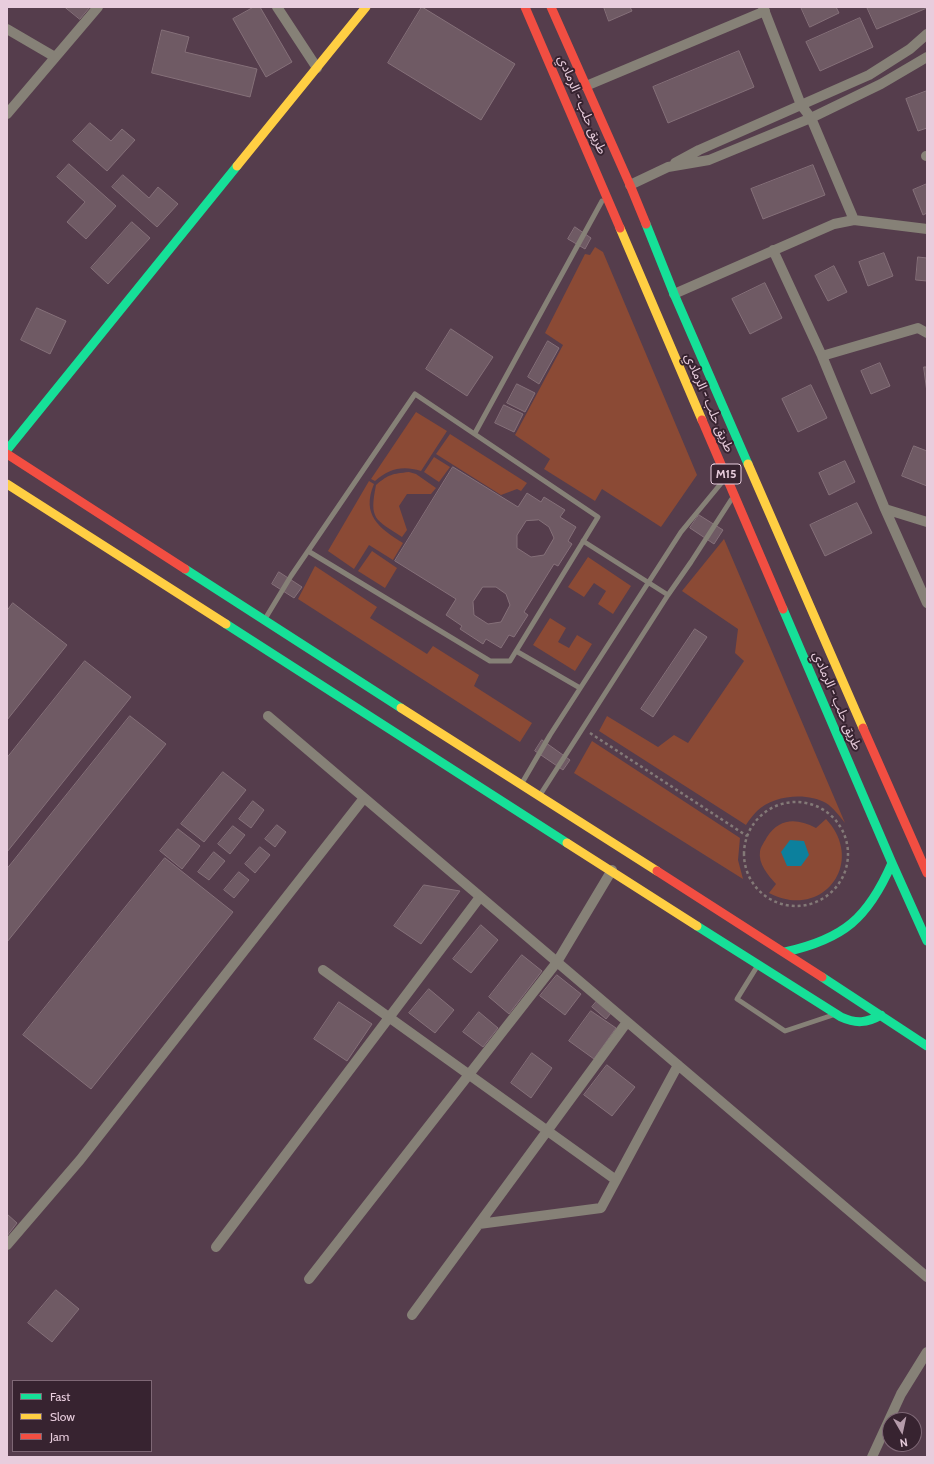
<!DOCTYPE html>
<html>
<head>
<meta charset="utf-8">
<style>
  body { margin:0 }
  #map { position:relative; width:934px; height:1464px; overflow:hidden; background:#553d4c; font-family:Cabin,sans-serif }
  canvas { display:block }
  .frame { position:absolute; inset:0; border:8px solid #e8cddd; pointer-events:none }
  .legend { position:absolute; left:12px; top:1380px; width:140px; height:72px; box-sizing:border-box; background:#372330; border:1px solid #7e6775; margin:0; padding:5px 7px; list-style:none; font-size:12px; color:#e8cddd }
  .legend li { display:flex; align-items:center; gap:8px; height:20px }
  .legend b { width:20px; border:1px solid #7e6775 }
  .north { position:absolute; left:882px; top:1412px; width:40px; height:40px; box-sizing:border-box; background:#372330; border:1px solid #7e6775; border-radius:50%; rotate:171deg; font-size:11px; font-weight:700; line-height:16px; text-align:center; color:#e8cddd }
  .north::after { content:''; display:block; margin:auto; width:14px; height:18px; background:#b59baa; clip-path:polygon(50% 0,100% 100%,50% 72%,0 100%) }
</style>
</head>
<body>
<div id="map">
<canvas width="934" height="1464"></canvas>
<div class="frame"></div>
<ul class="legend">
<li><b style="height:5px;background:#16e098"></b>Fast</li>
<li><b style="height:5px;background:#ffcf43"></b>Slow</li>
<li><b style="height:5px;background:#f24e42"></b>Jam</li>
</ul>
<div class="north">N</div>
</div>
<script>
const c = document.querySelector('canvas').getContext('2d');
c.lineJoin = 'round';
function fillPath(path, color) { c.fillStyle = color; c.fill(path, 'evenodd'); }
function trace(path, color, width, dash) { c.strokeStyle = color; c.lineWidth = width; c.lineCap = dash ? 'butt' : 'round'; c.setLineDash(dash || []); c.stroke(path); }
function label(font, color, halo, rows, align = 'center') {
  c.font = font + ' Cabin,"Noto Sans Arabic",sans-serif'; c.lineWidth = 4; c.setLineDash([]); c.textBaseline = 'middle'; c.strokeStyle = halo; c.fillStyle = color; for (const [text, x, y, turn = 0] of rows) {
    c.save(); c.translate(x, y); c.rotate((+turn || 0) * Math.PI / 180); c.textAlign = isNaN(turn) ? turn : align; if (halo) c.strokeText(text, 0, 0); c.fillText(text, 0, 0); c.restore();
  }
}
fillPath(new Path2D(`
  M 595,247 L 603,252 L 697,475 L 661,527 L 602,489 L 595,501 L 544,469 L 550,459 L 515,435 L 563,345 L 545,333 L 585,254 L 590,255 Z
  M 416,412 L 447,431 L 421,471 C 402,465 389,469 375,481 L 371,479 Z
  M 450,434 L 527,483 L 521,491 L 517,489 L 501,495 L 436,454 Z
  M 434,457 L 450,467 L 439,482 L 424,472 Z
  M 409,472 L 416,474 L 436,488 L 431,494 L 407,494 L 399,506 L 407,530 L 402,537 C 375,519 369,520 376,485 C 389,474 392,474 409,472 Z
  M 369,481 L 374,484 C 361,515 379,528 403,543 L 393,560 L 369,545 L 354,569 L 328,551 Z
  M 724,539 L 845,823 C 840,817 834,808 826,803 C 807,792 773,795 757,811 C 753,815 749,820 746,825 L 599,731 L 607,716 L 658,747 L 674,735 L 688,743 L 744,661 L 735,653 L 738,629 L 682,591 Z
  M 372,551 L 397,568 L 385,588 L 358,571 Z
  M 588,557 L 631,586 L 613,614 L 598,604 L 606,591 L 594,583 L 584,597 L 568,587 Z
  M 315,566 L 377,607 L 370,618 L 427,654 L 433,646 L 479,675 L 474,686 L 532,723 L 520,742 L 298,599 Z
  M 550,618 L 566,628 L 558,642 L 569,648 L 577,635 L 592,644 L 575,671 L 533,645 Z
  M 592,741 L 740,838 L 738,860 L 743,879 L 574,773 Z
  M 826,819 C 867,863 822,921 769,893 L 776,884 C 768,875 758,864 760,851 C 761,846 765,841 767,837 C 780,818 796,818 816,828 Z`), '#8b4a35');
fillPath(new Path2D(`
  M 790,840 L 804,841 L 809,855 L 801,866 L 787,866 L 781,852 Z`), '#0c809d');
const building = new Path2D(`
  M 65,7 L 90,7 L 80,19 Z
  M 254,7 L 260,7 L 292,62 L 266,77 L 233,19 Z
  M 422,7 L 515,64 L 481,120 L 388,63 Z
  M 604,7 L 630,7 L 632,11 L 609,21 Z
  M 801,7 L 836,7 L 839,13 L 810,27 Z
  M 867,7 L 926,7 L 927,8 L 877,29 Z
  M 860,18 L 873,47 L 820,71 L 806,42 Z
  M 162,30 L 189,37 L 185,52 L 257,69 L 250,97 L 152,73 Z
  M 739,51 L 754,87 L 668,123 L 653,87 Z
  M 927,91 L 927,128 L 918,131 L 906,99 Z
  M 90,123 L 111,141 L 122,129 L 135,140 L 107,171 L 73,141 Z
  M 69,164 L 116,206 L 86,239 L 67,222 L 85,202 L 57,177 Z
  M 813,165 L 825,195 L 763,219 L 751,189 Z
  M 123,175 L 149,198 L 158,187 L 178,204 L 157,227 L 112,187 Z
  M 927,184 L 927,213 L 923,215 L 913,190 Z
  M 132,222 L 150,238 L 108,284 L 91,268 Z
  M 575,227 L 591,238 L 585,249 L 568,239 Z
  M 884,253 L 893,276 L 868,286 L 859,262 Z
  M 918,257 L 927,258 L 927,281 L 916,280 Z
  M 834,266 L 847,292 L 828,301 L 815,276 Z
  M 765,283 L 782,318 L 750,334 L 732,299 Z
  M 37,308 L 66,321 L 50,354 L 21,340 Z
  M 451,329 L 493,357 L 467,396 L 426,369 Z
  M 548,341 L 559,348 L 539,384 L 528,377 Z
  M 880,363 L 890,386 L 871,394 L 861,371 Z
  M 924,367 L 927,367 L 927,392 Z
  M 517,384 L 535,393 L 525,412 L 507,403 Z
  M 811,385 L 827,418 L 798,432 L 782,399 Z
  M 504,405 L 523,414 L 514,432 L 495,423 Z
  M 914,446 L 927,451 L 927,486 L 902,476 Z
  M 845,461 L 855,482 L 829,495 L 819,473 Z
  M 453,467 L 518,507 L 527,493 L 541,502 L 544,497 L 565,510 L 560,517 L 576,527 L 568,541 L 572,544 L 558,566 L 554,564 L 524,612 L 528,615 L 514,637 L 509,635 L 501,648 L 486,639 L 483,644 L 460,629 L 462,626 L 446,615 L 456,599 L 395,561 ZM 539,520 L 549,527 L 554,538 L 544,555 L 531,557 L 517,548 L 517,535 L 526,521 ZM 483,587 L 496,587 L 506,594 L 510,605 L 501,622 L 488,624 L 474,615 L 473,602 Z
  M 857,503 L 872,533 L 825,556 L 810,525 Z
  M 699,515 L 723,530 L 714,544 L 690,528 Z
  M 279,572 L 302,587 L 294,598 L 272,584 Z
  M 13,603 L 67,645 L 7,720 L 7,611 Z
  M 695,629 L 707,637 L 653,717 L 641,709 Z
  M 85,661 L 131,697 L 7,852 L 7,758 Z
  M 130,716 L 166,744 L 7,942 L 7,869 Z
  M 542,740 L 570,760 L 563,770 L 535,751 Z
  M 223,772 L 246,790 L 204,842 L 181,824 Z
  M 253,801 L 264,810 L 251,828 L 239,819 Z
  M 277,825 L 286,832 L 275,847 L 265,839 Z
  M 233,826 L 245,835 L 230,854 L 218,844 Z
  M 178,829 L 200,846 L 182,869 L 160,851 Z
  M 260,847 L 270,855 L 255,873 L 245,864 Z
  M 214,852 L 225,861 L 209,880 L 198,872 Z
  M 165,858 L 233,912 L 91,1089 L 23,1035 Z
  M 239,872 L 249,880 L 234,898 L 224,890 Z
  M 424,885 L 460,891 L 421,944 L 394,926 Z
  M 481,925 L 498,940 L 471,973 L 453,959 Z
  M 522,955 L 542,971 L 509,1014 L 489,997 Z
  M 557,975 L 581,994 L 565,1015 L 540,996 Z
  M 429,989 L 454,1010 L 435,1033 L 409,1013 Z
  M 597,1001 L 611,1013 L 606,1019 L 592,1007 Z
  M 339,1002 L 372,1024 L 347,1061 L 314,1039 Z
  M 591,1011 L 616,1028 L 594,1059 L 569,1041 Z
  M 479,1012 L 498,1028 L 483,1047 L 463,1032 Z
  M 532,1053 L 552,1068 L 531,1098 L 511,1083 Z
  M 607,1065 L 635,1087 L 612,1116 L 584,1095 Z
  M 7,1214 L 17,1223 L 7,1236 Z
  M 56,1290 L 79,1309 L 52,1342 L 28,1323 Z`);
fillPath(building, '#6f5a64');
trace(building, '#857079', 1);
trace(new Path2D(`
  M 590,733 L 747,836
  M744 854a52 52 0 1 1 104 0a52 52 0 1 1-104 0Z`), '#837977', 2.5, [3, 3]);
trace(new Path2D(`
  M 475,433 L 602,201
  M 583,541 L 668,595 L 691,562 L 731,500
  M 265,619 L 291,576 L 415,394 L 598,517 L 510,661 L 490,661 L 308,551
  M 516,651 L 580,688
  M 522,783 L 550,735 L 681,532 L 723,481
  M 540,795 L 668,595
  M 758,965 L 737,999 L 785,1031 L 833,1015`), '#868177', 5);
trace(new Path2D(`
  M 277,7 L 317,68
  M 763,7 L 801,105 L 811,118 L 854,220
  M 7,29 L 55,57
  M 586,86 L 765,11
  M 7,114 L 98,7
  M 926,156 L 927,156
  M 675,163 L 699,150 L 869,75 L 910,49 L 927,34
  M 630,185 L 668,167 L 709,160 L 811,118 L 881,84 L 927,57
  M 773,250 L 822,356 L 885,509 L 927,603
  M 674,294 L 834,224 L 854,220 L 927,229
  M 822,356 L 918,328 L 927,333
  M 885,509 L 927,522
  M 268,716 L 927,1277
  M 323,970 L 616,1180
  M 479,1224 L 601,1208 L 678,1065
  M 7,1245 L 80,1160 L 364,798
  M 216,1247 L 480,897
  M 309,1279 L 557,962 L 612,870
  M 412,1315 L 627,1022
  M 872,1457 L 901,1394 L 927,1352`), '#868177', 10);
trace(new Path2D(`
  M 646,224 L 674,294 L 748,464
  M 7,450 L 237,166
  M 185,569 L 401,708
  M 783,609 L 892,863 L 927,941
  M 226,624 L 567,843
  M 697,926 L 841,1017 C 856,1024 867,1023 881,1015
  M 785,952 C 844,939 868,918 892,863
  M 822,977 L 927,1046`), '#16e098', 9);
trace(new Path2D(`
  M 237,166 L 366,7
  M 620,228 L 702,420
  M 748,464 L 863,728
  M 7,484 L 226,624
  M 401,708 L 657,871
  M 567,843 L 697,926`), '#ffcf43', 9);
trace(new Path2D(`
  M 525,7 L 620,228
  M 551,7 L 630,185 L 646,224
  M 702,420 L 783,609
  M 7,454 L 185,569
  M 863,728 L 927,873
  M 657,871 L 822,977`), '#f24e42', 9);
for (const [x, y, w] of [
  [726,474,30]
]) { const box = new Path2D(); box.roundRect(x - w / 2, y - 10, w, 20, 3); c.fillStyle = '#372330'; c.fill(box); trace(box, '#e8cddd', 1); }
label('bold 12px', '#e8cddd', null, [
  ["M15",726,474]
]);
label('13px', '#e8cddd', '#372330', [
  ["طريق حلب - الرمادي",582,105,67],
  ["طريق حلب - الرمادي",709,403,67],
  ["طريق حلب - الرمادي",837,701,67]
]);
</script>
</body>
</html>
